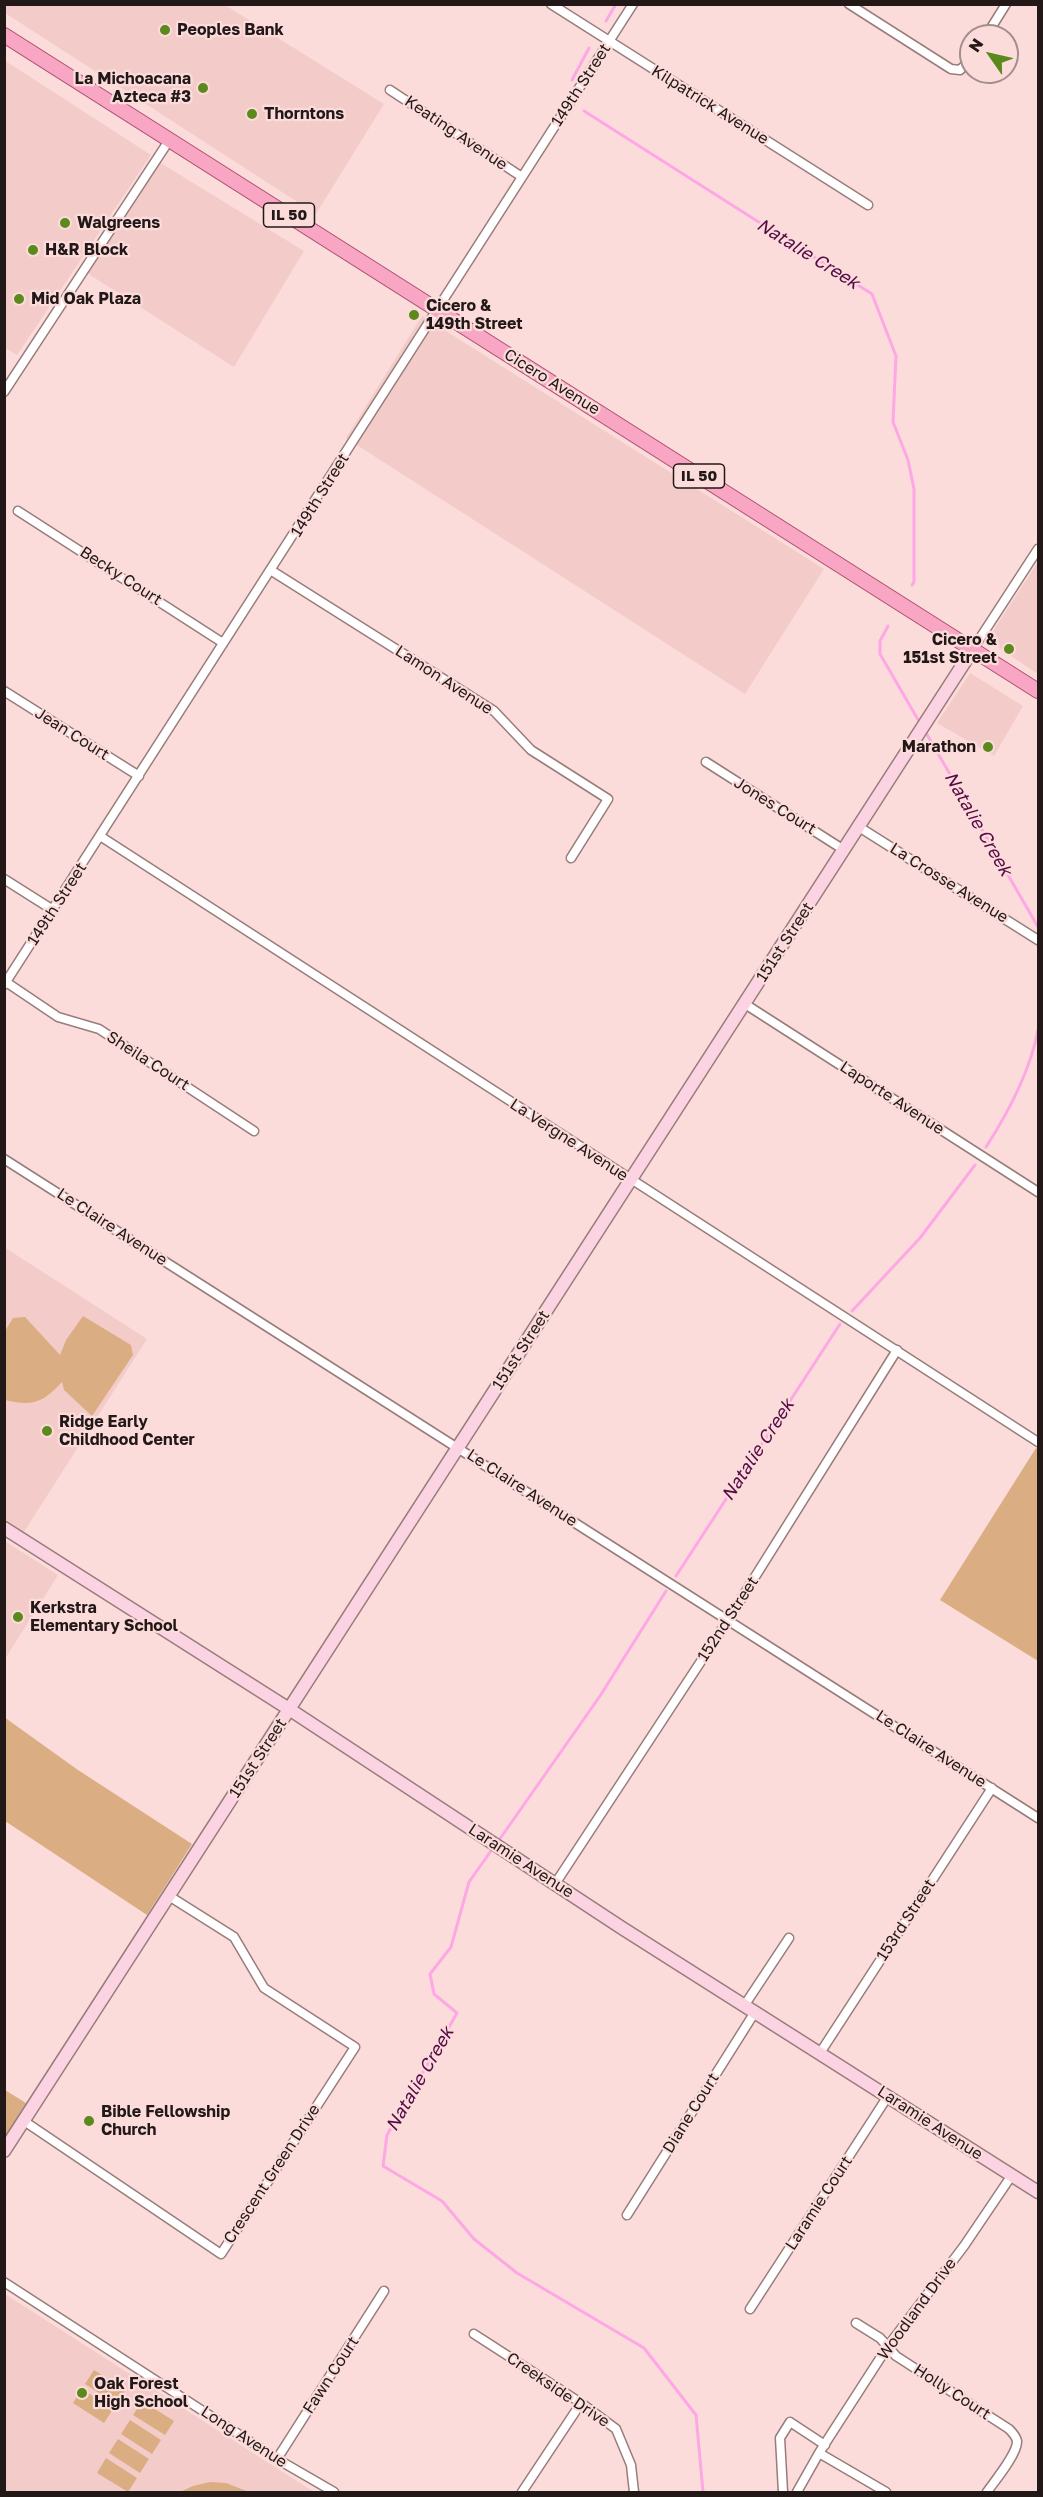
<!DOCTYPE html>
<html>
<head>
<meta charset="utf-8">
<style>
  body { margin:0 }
  #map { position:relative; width:1043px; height:2497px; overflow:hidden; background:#fbdcdb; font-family:"Golos Text",sans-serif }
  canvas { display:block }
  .frame { position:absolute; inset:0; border:6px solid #221817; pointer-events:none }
  .north { position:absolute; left:959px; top:24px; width:60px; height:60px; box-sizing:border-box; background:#fbdcdb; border:2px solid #a48e8d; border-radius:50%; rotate:304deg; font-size:16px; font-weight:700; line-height:24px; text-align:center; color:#221817 }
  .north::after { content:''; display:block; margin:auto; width:21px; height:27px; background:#5b891c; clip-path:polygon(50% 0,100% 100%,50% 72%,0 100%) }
</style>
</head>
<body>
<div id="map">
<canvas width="1043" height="2497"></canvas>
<div class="frame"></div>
<div class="north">N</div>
</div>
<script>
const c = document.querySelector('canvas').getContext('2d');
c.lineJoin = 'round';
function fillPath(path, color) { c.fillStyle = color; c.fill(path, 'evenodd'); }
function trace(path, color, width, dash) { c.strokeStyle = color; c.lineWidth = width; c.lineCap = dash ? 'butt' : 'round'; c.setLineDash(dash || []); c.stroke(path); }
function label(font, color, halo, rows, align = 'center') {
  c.font = font + ' "Golos Text",sans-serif'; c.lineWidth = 4.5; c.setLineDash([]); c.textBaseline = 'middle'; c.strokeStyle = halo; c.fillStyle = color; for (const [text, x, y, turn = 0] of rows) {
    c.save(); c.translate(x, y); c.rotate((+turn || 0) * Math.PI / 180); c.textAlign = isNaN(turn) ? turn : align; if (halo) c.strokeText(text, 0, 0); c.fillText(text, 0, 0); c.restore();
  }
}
fillPath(new Path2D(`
  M 4,5 L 225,5 L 384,104 L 316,214 L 5,13 Z
  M 4,60 L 151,155 L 17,355 L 4,347 Z
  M 159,162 L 304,251 L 234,367 L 87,273 Z
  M 422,316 L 824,569 L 745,694 L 346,438 Z
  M 1038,562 L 1038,674 L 987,640 Z
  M 970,673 L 1023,706 L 994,756 L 937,723 Z
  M 4,1247 L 147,1339 L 22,1535 L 5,1523 Z
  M 5,1541 L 58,1575 L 5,1659 Z
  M 5,2294 L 314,2492 L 5,2492 Z`), '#f3ccca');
fillPath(new Path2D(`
  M 83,1316 L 131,1345 L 133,1355 L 92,1416 L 64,1390 L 62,1382 C 42,1404 32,1406 5,1400 L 5,1331 L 13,1318 L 25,1317 L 60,1355 L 66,1340 Z
  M 1036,1448 L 1038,1450 L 1038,1661 L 940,1600 Z
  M 4,1717 L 78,1770 L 192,1844 L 147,1915 L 5,1821 Z
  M 5,2090 L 26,2103 L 5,2137 L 5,2089 Z
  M 94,2370 L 126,2390 L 116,2404 L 85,2384 Z
  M 82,2389 L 113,2409 L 104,2423 L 73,2403 Z
  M 142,2401 L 174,2421 L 165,2435 L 133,2415 Z
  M 130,2420 L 161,2440 L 152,2454 L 121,2434 Z
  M 118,2439 L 149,2459 L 140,2473 L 109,2453 Z
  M 106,2458 L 137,2478 L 128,2492 L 97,2473 Z
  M 210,2482 L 226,2483 L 249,2492 L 180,2492 L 193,2486 Z`), '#daad82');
trace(new Path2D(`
  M 606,21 L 616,4
  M 572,80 L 589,48
  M 584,111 L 872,294 L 896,356 L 893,422 L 908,460 L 914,489 L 914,582 L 912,585
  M 888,626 L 880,641 L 880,654 L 920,723
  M 925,731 L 1038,927
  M 986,1147 C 1008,1113 1030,1071 1038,1030
  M 852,1311 L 920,1238 L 975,1165
  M 676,1576 L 840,1324
  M 497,1843 L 600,1696 L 666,1591
  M 493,1848 L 469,1882 L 451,1947 L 430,1974 L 434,1994 L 457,2013 L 387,2135 L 383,2166 L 442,2201 L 474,2239 L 517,2273 L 644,2348 L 696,2415 L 703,2492`), '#fda8e5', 3);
const street = new Path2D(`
  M 551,4 L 868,205
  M 849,4 L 951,69 L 960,70 L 971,59
  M 986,36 L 1006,4
  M 390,90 L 522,177
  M 4,392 L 170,139
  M 18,511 L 223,643
  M 272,571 L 494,711 L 531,750 L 608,799 L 571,858
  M 973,649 L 1038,549
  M 4,691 L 139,776
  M 706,762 L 844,850
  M 859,827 L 1038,940
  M 100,836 L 1038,1442
  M 4,879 L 53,910
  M 6,982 L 58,1017 L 99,1029 L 254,1131
  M 4,985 L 633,4
  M 745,1004 L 1038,1192
  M 4,1159 L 1038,1818
  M 555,1884 L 728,1620 L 897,1350
  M 744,2006 L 789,1938
  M 820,2053 L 992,1788
  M 24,2121 L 221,2254 L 355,2047 L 264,1988 L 234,1937 L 169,1896
  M 627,2215 L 755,2012
  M 4,2282 L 277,2459 L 334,2492
  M 750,2309 L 888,2096
  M 856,2323 L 880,2338 L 896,2356 L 1009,2429 C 1012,2432 1016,2436 1017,2441 C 1018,2453 994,2482 987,2492
  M 474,2334 L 581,2403 L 616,2429 L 631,2465 L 634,2492
  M 819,2453 L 886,2492
  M 277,2459 L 384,2291
  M 522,2492 L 581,2403
  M 783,2492 L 780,2438 L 790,2422 L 825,2445
  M 797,2492 L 819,2453 L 888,2346 L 964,2246 L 1012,2175`);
const secondary = new Path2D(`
  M 4,1528 L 289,1709 L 622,1928 L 1038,2192
  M 4,2151 L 973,649`);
const primary = new Path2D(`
  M 4,35 L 1038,691`);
trace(street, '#987c7b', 11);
trace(secondary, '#987c7b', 15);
trace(primary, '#ab4e6f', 16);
trace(street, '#fff', 8);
trace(secondary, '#fcd3e2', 12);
trace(primary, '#f9a6c5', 14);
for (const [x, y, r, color] of [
  [165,30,6,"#5b891c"],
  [203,88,6,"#5b891c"],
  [252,114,6,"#5b891c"],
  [65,223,6,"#5b891c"],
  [33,250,6,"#5b891c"],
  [19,299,6,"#5b891c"],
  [414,315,6,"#5b891c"],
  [1009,649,6,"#5b891c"],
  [988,747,6,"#5b891c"],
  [47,1431,6,"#5b891c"],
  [18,1617,6,"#5b891c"],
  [89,2121,6,"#5b891c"],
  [82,2393,6,"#5b891c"]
]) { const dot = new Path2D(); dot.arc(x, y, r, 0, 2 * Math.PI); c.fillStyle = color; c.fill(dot); trace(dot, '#fbdcdb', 2); }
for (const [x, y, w] of [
  [289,215,51],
  [699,476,51]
]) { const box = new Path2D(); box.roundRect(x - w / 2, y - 12, w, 24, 4.5); c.fillStyle = '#fbdcdb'; c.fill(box); trace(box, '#221817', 1.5); }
label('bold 15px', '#221817', null, [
  ["IL 50",289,215],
  ["IL 50",699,476]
]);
label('bold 16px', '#221817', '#fbdcdb', [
  ["Peoples Bank",177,30],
  ["La Michoacana",191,79,"right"],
  ["Azteca #3",191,97,"right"],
  ["Thorntons",264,114],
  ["Walgreens",77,223],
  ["H&R Block",45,250],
  ["Mid Oak Plaza",31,299],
  ["Cicero &",426,306],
  ["149th Street",426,324],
  ["Cicero &",997,640,"right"],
  ["151st Street",997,658,"right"],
  ["Marathon",976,747,"right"],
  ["Ridge Early",59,1422],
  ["Childhood Center",59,1440],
  ["Kerkstra",30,1608],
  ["Elementary School",30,1626],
  ["Bible Fellowship",101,2112],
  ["Church",101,2130],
  ["Oak Forest",94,2384],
  ["High School",94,2402]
], 'left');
label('16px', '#221817', '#fbdcdb', [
  ["149th Street",581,85,-57],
  ["Kilpatrick Avenue",710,105,32],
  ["Keating Avenue",456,133,34],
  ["Cicero Avenue",552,382,32],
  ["149th Street",320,495,-58],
  ["Becky Court",121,576,33],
  ["Lamon Avenue",444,680,33],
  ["Jean Court",72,734,32],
  ["Jones Court",775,806,32],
  ["La Crosse Avenue",949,883,32],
  ["149th Street",57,904,-57],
  ["151st Street",785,942,-57],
  ["Sheila Court",148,1061,33],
  ["Laporte Avenue",892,1098,33],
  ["La Vergne Avenue",569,1140,33],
  ["Le Claire Avenue",112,1227,33],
  ["151st Street",521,1350,-57],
  ["Le Claire Avenue",522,1488,33],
  ["152nd Street",728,1619,-57],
  ["Le Claire Avenue",931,1749,33],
  ["151st Street",258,1758,-57],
  ["Laramie Avenue",521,1861,33],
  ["153rd Street",906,1920,-57],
  ["Diane Court",691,2113,-58],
  ["Laramie Avenue",930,2123,33],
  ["Crescent Green Drive",272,2174,-57],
  ["Laramie Court",819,2203,-57],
  ["Woodland Drive",917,2309,-54],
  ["Fawn Court",331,2375,-57],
  ["Creekside Drive",558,2390,34],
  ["Holly Court",952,2392,33],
  ["Long Avenue",244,2437,33]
]);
label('italic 18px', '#550b47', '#fbdcdb', [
  ["Natalie Creek",808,254,32],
  ["Natalie Creek",978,824,60],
  ["Natalie Creek",758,1450,-57],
  ["Natalie Creek",420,2079,-60]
]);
</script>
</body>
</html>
